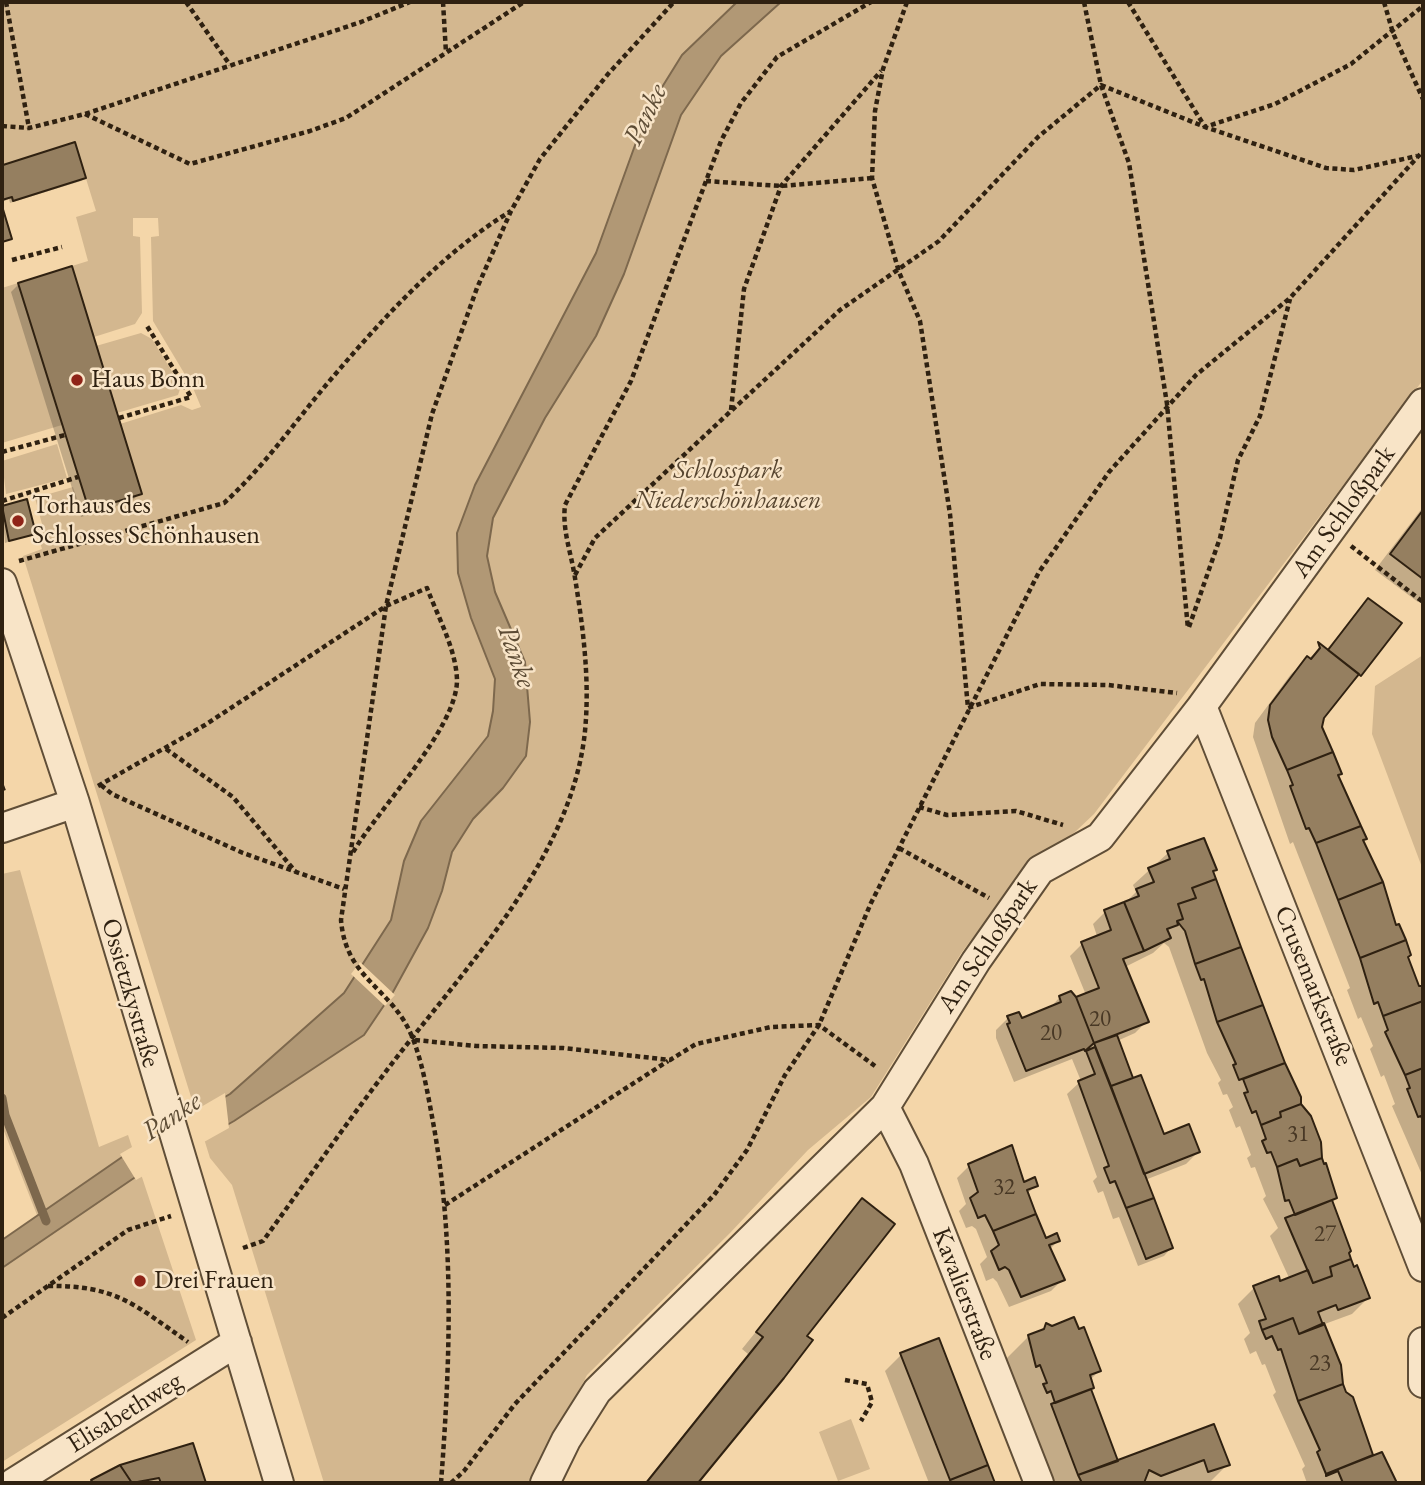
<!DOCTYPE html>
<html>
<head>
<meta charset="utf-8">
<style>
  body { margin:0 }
  #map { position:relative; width:1425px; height:1485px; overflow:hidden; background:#f4d6a9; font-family:"EB Garamond",serif }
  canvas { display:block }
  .frame { position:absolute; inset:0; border:4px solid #2f2111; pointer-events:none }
</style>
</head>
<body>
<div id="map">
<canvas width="1425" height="1485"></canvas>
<div class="frame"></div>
</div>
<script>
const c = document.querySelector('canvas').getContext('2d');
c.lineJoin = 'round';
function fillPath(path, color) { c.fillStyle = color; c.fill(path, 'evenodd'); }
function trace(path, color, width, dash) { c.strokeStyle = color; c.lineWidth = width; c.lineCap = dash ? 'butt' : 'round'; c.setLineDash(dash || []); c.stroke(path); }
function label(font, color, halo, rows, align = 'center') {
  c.font = font + ' "EB Garamond",serif'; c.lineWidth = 5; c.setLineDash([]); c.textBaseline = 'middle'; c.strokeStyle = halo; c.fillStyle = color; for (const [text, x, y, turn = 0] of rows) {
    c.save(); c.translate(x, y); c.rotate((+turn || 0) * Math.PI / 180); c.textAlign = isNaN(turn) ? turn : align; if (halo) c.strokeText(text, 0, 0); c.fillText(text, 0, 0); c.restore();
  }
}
fillPath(new Path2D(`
  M 2,2 L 1423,2 L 1423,380 L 1094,814 L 1075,832 L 1028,865 L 962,952 L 871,1097 L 808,1150 L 730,1233 L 587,1375 L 532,1483 L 324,1483 L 232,1185 L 210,1158 L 23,556 L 42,549 L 35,526 L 42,524 L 35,498 L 73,487 L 82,513 L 142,494 L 120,424 L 181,405 L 192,410 L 201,407 L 193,388 L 153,321 L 151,237 L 159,236 L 158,218 L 133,218 L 133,236 L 140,237 L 142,313 L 135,324 L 94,337 L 72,266 L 88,261 L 76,217 L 96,211 L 75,143 L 2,165 Z
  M 18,283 L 62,425 L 2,443 L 2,288 Z
  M 141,333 L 152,339 L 181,386 L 178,395 L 117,413 L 96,346 Z
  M 57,444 L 67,478 L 6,494 L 2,461 Z
  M 1423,655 L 1423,870 L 1372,734 L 1375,686 Z
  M 20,870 L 99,1147 L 128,1135 L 196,1340 L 2,1462 L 2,1268 L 35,1245 L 37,1215 L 2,1126 L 2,874 Z
  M 851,1419 L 870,1469 L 838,1481 L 819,1432 Z`), '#d3b78f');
const water = new Path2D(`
  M 737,2 L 781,2 L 721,56 L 681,115 L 624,274 L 596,336 L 545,418 L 493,518 L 487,556 L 495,592 L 525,662 L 530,722 L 526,756 L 503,788 L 473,819 L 452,852 L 442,891 L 428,928 L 393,992 L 364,1035 L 234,1121 L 134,1178 L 2,1268 L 2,1240 L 125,1155 L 230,1094 L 344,993 L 391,920 L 404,861 L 421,821 L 488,736 L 493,711 L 495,679 L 471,618 L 458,573 L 457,533 L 475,485 L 596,253 L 638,137 L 659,92 L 682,55 Z`);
fillPath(water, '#b19875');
trace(water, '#7d684d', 2);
fillPath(new Path2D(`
  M 360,962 L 395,995 L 385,1006 L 351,974 Z
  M 225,1093 L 229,1128 L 136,1180 L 120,1154 Z`), '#f4d6a9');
fillPath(new Path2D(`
  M 74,145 L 84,178 L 81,181 L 10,203 L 9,199 L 2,202 L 2,169 Z
  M 19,284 L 140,493 L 132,501 L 81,517 L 11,292 Z
  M 26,501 L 34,533 L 5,543 L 2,508 Z
  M 1423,507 L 1423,596 L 1418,602 L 1375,570 Z
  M 1369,600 L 1399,623 L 1360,675 L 1322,717 L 1320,727 L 1418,988 L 1422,987 L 1423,991 L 1423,1177 L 1392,1106 L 1395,1104 L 1384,1075 L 1381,1077 L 1370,1049 L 1373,1046 L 1361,1017 L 1358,1019 L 1347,990 L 1350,988 L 1293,842 L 1290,844 L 1253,737 L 1255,723 L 1291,674 L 1322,647 L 1326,650 Z
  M 1203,840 L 1242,955 L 1335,1191 L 1336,1197 L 1331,1202 L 1347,1253 L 1368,1298 L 1352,1314 L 1322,1325 L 1344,1393 L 1352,1398 L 1372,1457 L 1382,1454 L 1395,1483 L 1307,1483 L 1302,1469 L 1305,1466 L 1273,1395 L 1276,1392 L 1265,1364 L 1262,1365 L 1256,1351 L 1250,1354 L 1244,1339 L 1250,1333 L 1238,1304 L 1254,1288 L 1290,1280 L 1270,1236 L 1278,1228 L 1263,1199 L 1266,1196 L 1255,1167 L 1251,1168 L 1247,1158 L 1251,1155 L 1240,1126 L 1236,1128 L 1229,1110 L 1233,1107 L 1227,1094 L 1223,1095 L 1218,1083 L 1221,1080 L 1207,1053 L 1169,947 L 1164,943 L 1153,953 L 1125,967 L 1147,1021 L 1135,1033 L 1117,1041 L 1131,1077 L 1163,1136 L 1198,1152 L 1186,1164 L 1145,1180 L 1171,1248 L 1164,1256 L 1138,1266 L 1119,1217 L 1113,1219 L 1103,1191 L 1098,1193 L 1093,1181 L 1097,1177 L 1067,1094 L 1081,1081 L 1072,1059 L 1014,1082 L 996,1038 L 996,1030 L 1008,1018 L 1021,1021 L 1048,1010 L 1060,997 L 1076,999 L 1086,995 L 1070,956 L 1082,944 L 1097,936 L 1093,924 L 1105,912 L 1123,905 L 1136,892 L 1133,885 L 1168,853 Z
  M 969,1166 L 1036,1185 L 1027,1194 L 1045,1240 L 1058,1241 L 1049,1250 L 1063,1279 L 1051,1291 L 1009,1307 L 997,1282 L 993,1278 L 986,1281 L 980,1264 L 987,1257 L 976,1229 L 972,1226 L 966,1228 L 959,1211 L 966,1204 L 957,1178 Z
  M 862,1200 L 804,1336 L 775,1388 L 699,1483 L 645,1483 L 748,1354 L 742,1349 Z
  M 1047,1326 L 1099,1371 L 1090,1380 L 1090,1390 L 1117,1463 L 1213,1426 L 1228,1464 L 1209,1483 L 1050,1483 L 1029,1429 L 1032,1426 L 1030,1420 L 1021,1409 L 1024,1406 L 1017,1387 L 1013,1389 L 1006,1359 L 1029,1336 Z
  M 938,1340 L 993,1483 L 929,1483 L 885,1371 L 901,1355 Z
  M 192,1445 L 204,1483 L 91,1483 L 92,1482 Z`), '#0003');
trace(new Path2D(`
  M 2,1098 L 5,1115 L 46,1221`), '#7d684d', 9);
const building = new Path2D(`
  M 75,142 L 86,178 L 13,201 L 12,197 L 2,200 L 3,165 Z
  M 2,206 L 12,239 L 2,242 Z
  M 72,266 L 142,494 L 89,510 L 18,283 Z
  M 27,499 L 36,534 L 9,541 L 2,506 Z
  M 1423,510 L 1423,579 L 1390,554 Z
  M 1368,598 L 1402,623 L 1361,676 L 1328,650 Z
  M 1318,642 L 1359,674 L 1324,718 L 1322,727 L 1333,752 L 1287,770 L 1272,737 L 1268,720 L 1270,705 L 1307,656 L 1311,659 L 1320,648 Z
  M 1333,752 L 1342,774 L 1338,775 L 1361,826 L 1316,843 L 1309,828 L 1306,829 L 1290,786 L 1293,785 L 1287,770 Z
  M 1361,826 L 1367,839 L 1363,840 L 1383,882 L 1338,900 L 1316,843 Z
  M 1204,838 L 1217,870 L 1213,871 L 1216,879 L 1192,888 L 1196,898 L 1178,904 L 1183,919 L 1177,921 L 1178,925 L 1167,929 L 1171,938 L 1144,951 L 1124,902 L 1139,896 L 1136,889 L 1154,882 L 1148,868 L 1170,859 L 1167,851 Z
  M 1216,879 L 1241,947 L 1195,964 L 1185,931 L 1177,921 L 1183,919 L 1178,904 L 1196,898 L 1192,888 Z
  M 1383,882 L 1396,925 L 1399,924 L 1406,940 L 1360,958 L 1338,900 Z
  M 1124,902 L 1144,951 L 1123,959 L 1149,1022 L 1094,1043 L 1076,997 L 1099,988 L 1081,942 L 1111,930 L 1104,910 Z
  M 1406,940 L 1411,955 L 1408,957 L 1419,986 L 1423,986 L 1423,1001 L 1383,1016 L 1378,1002 L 1374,1004 L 1360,958 Z
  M 1241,947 L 1263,1005 L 1217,1022 L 1204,979 L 1201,980 L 1195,964 Z
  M 1071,991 L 1076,997 L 1094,1043 L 1085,1051 L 1084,1049 L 1026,1071 L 1007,1024 L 1010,1023 L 1007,1016 L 1019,1012 L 1022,1018 L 1061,1002 L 1059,996 Z
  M 1423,1001 L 1423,1068 L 1405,1075 L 1385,1032 L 1388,1030 L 1383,1016 Z
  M 1263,1005 L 1285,1063 L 1239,1080 L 1233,1065 L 1236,1064 L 1217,1022 Z
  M 1117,1035 L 1133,1078 L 1111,1086 L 1094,1043 Z
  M 1095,1047 L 1154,1198 L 1126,1208 L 1115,1181 L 1110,1183 L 1104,1168 L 1109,1166 L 1078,1081 L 1095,1074 L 1086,1051 Z
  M 1285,1063 L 1301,1097 L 1301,1104 L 1280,1112 L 1281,1117 L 1261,1125 L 1256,1111 L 1252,1113 L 1244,1093 L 1248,1092 L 1243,1079 Z
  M 1423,1068 L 1423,1121 L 1421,1116 L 1418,1117 L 1407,1089 L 1410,1088 L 1405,1075 Z
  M 1141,1075 L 1164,1134 L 1189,1124 L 1200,1152 L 1144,1174 L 1111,1086 Z
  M 1301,1104 L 1311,1116 L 1321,1142 L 1322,1158 L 1300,1166 L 1297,1159 L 1277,1167 L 1271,1152 L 1267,1153 L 1262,1141 L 1266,1139 L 1261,1125 L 1281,1117 L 1280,1112 Z
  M 1012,1145 L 1024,1182 L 1035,1177 L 1038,1186 L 1027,1190 L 1036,1214 L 993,1231 L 985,1215 L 978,1218 L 970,1198 L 978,1192 L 968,1164 Z
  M 1322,1158 L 1324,1164 L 1326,1163 L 1337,1198 L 1295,1215 L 1289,1200 L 1285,1201 L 1277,1167 L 1297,1159 L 1300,1166 Z
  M 862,1198 L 895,1224 L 807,1336 L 813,1340 L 784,1378 L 698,1483 L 646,1483 L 763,1337 L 756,1332 Z
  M 1154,1198 L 1173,1248 L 1146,1259 L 1126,1208 Z
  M 1332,1200 L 1351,1251 L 1349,1253 L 1351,1259 L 1330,1267 L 1332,1276 L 1313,1283 L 1285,1218 Z
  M 1036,1214 L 1046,1238 L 1057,1233 L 1060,1241 L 1049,1245 L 1065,1280 L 1021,1297 L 1009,1270 L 1005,1267 L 999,1270 L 991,1251 L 999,1245 L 993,1231 Z
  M 1351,1259 L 1354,1267 L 1357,1265 L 1370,1298 L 1338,1310 L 1336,1305 L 1318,1312 L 1323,1325 L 1299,1334 L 1293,1318 L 1262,1330 L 1259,1321 L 1266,1319 L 1253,1286 L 1279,1276 L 1280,1281 L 1308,1270 L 1313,1283 L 1332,1276 L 1330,1267 Z
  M 1074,1317 L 1079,1329 L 1084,1327 L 1101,1371 L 1090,1375 L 1094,1388 L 1055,1403 L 1051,1391 L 1047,1393 L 1043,1384 L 1047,1383 L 1040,1365 L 1036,1367 L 1028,1335 L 1044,1329 L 1046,1323 L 1052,1326 Z
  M 1293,1318 L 1299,1334 L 1324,1323 L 1341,1365 L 1343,1384 L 1298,1401 L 1281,1349 L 1278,1350 L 1272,1336 L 1266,1339 L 1262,1330 Z
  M 939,1338 L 988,1465 L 950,1480 L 900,1353 Z
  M 1343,1384 L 1346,1392 L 1353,1397 L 1373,1455 L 1326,1474 L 1317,1452 L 1320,1450 L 1298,1401 Z
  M 1091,1389 L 1118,1461 L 1078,1475 L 1051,1404 Z
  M 1214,1424 L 1230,1465 L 1208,1472 L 1204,1460 L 1161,1476 L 1149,1470 L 1144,1483 L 1082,1483 L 1078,1475 Z
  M 193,1443 L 206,1483 L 161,1483 L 159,1478 L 132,1483 L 120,1465 Z
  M 1382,1452 L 1397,1483 L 1343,1483 L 1338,1471 L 1326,1476 L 1326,1474 Z
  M 120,1465 L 132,1483 L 93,1483 L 91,1480 Z
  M 988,1465 L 995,1483 L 951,1483 L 950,1480 Z`);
fillPath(building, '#957f60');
trace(building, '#2f2111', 2);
const minor = new Path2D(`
  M 2,583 L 75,803 L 279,1483
  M 1202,706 L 1423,1267
  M 2,828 L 75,803
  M 885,1107 L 914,1164 L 1039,1483
  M 1423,1342 L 1423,1383
  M 13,1483 L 237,1342
  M 545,1483 L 566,1440 L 597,1391 L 885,1107 L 976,961 L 1040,870 L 1100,837 L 1202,706 L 1423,403`);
trace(minor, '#604e37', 32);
trace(new Path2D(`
  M 6,2 L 29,128
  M 186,2 L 230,65
  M 443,2 L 446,53
  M 907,2 L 883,69 L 875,111 L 872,178 L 899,272 L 920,321 L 950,514 L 968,708 L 1040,684 L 1108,685 L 1177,693
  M 1084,2 L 1101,85 L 1129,163 L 1167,404 L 1188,629
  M 1128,2 L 1205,127 L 1275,104 L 1351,64 L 1423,6
  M 1384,2 L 1393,33 L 1423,99
  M 85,114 L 190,164 L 310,131 L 346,118 L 524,2
  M 2,126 L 29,128 L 85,114 L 361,22 L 410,2
  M 706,181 L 781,186 L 872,178
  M 12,260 L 62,247
  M 731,410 L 744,289 L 781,186 L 881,71
  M 119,418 L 191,397 L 147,326
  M 2,452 L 65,435
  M 2,501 L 78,477
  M 1351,546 L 1423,602
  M 19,561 L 224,503 C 265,466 296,420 332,378 C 384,317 442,253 511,211
  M 575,575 L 595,538 L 731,411 L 840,310 L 939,241 L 1038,137 L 1101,85 L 1205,127 L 1326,168 L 1354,170 L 1417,156
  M 1189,627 L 1220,538 L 1238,460 L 1260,416 L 1290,299
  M 166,749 L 233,797 L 295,871
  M 101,785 L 112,794 L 243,853 L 344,889
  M 2,786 L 5,794
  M 98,786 L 205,725 L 386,606 L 427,588 C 438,617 456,649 457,680 C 457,729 377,810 352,854
  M 919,807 L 947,815 L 1016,811 L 1063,825
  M 899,848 L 989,898
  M 415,1040 L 476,1046 L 563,1048 L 670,1060 L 696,1044 L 771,1027 L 819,1025 L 875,1066
  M 445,1205 L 668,1061
  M 243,1248 L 263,1241 C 303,1186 342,1129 384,1074 C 459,974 572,861 585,731 C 590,680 583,627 575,578 C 571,552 562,530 565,505 L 631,381 L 721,141 L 741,103 L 777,57 L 871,2
  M 48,1286 C 116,1285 135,1305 188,1342
  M 2,1318 L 128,1230 L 171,1216
  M 845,1380 L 867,1384 L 872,1402 L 861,1421
  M 441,1483 C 450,1364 455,1241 433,1122 C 428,1095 423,1065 413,1039 C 393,987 346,981 341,920 L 386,606 L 432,414 L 477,288 L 511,211 L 540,159 L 608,74 L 674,2
  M 451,1483 L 464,1471 L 515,1404 L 714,1195 L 747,1150 L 785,1075 L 819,1025 L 871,903 L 1039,572 L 1109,472 L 1196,375 L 1290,298 L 1423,151`), '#2f2111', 4.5, [5, 3.5]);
trace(minor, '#f8e4c7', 28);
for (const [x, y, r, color] of [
  [77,380,7,"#8f2418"],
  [18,521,7,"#8f2418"],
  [140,1281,7,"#8f2418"]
]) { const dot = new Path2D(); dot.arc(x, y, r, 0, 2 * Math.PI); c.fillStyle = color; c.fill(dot); trace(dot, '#f8e4c7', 2.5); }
label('23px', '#483825', null, [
  ["20",1100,1020],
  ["20",1051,1034],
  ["31",1298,1135],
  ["32",1004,1188],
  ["27",1325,1235],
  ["23",1320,1364]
]);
label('26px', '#2f2111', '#f8e4c7', [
  ["Haus Bonn",91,380],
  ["Torhaus des",32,506],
  ["Schlosses Schönhausen",32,536],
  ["Drei Frauen",154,1281]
], 'left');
label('italic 26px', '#584630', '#f8e4c7', [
  ["Schlosspark",728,471],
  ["Niederschönhausen",728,501]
]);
label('26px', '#2f2111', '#f8e4c7', [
  ["Am Schloßpark",1344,512,-54],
  ["Am Schloßpark",988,946,-56],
  ["Crusemarkstraße",1313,986,68],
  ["Ossietzkystraße",130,993,74],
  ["Kavalierstraße",964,1294,69],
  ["Elisabethweg",125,1413,-32]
]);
label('italic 28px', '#5c4b34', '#f8e4c7', [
  ["Panke",646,115,-64],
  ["Panke",516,657,71],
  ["Panke",172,1117,-34]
]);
</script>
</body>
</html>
